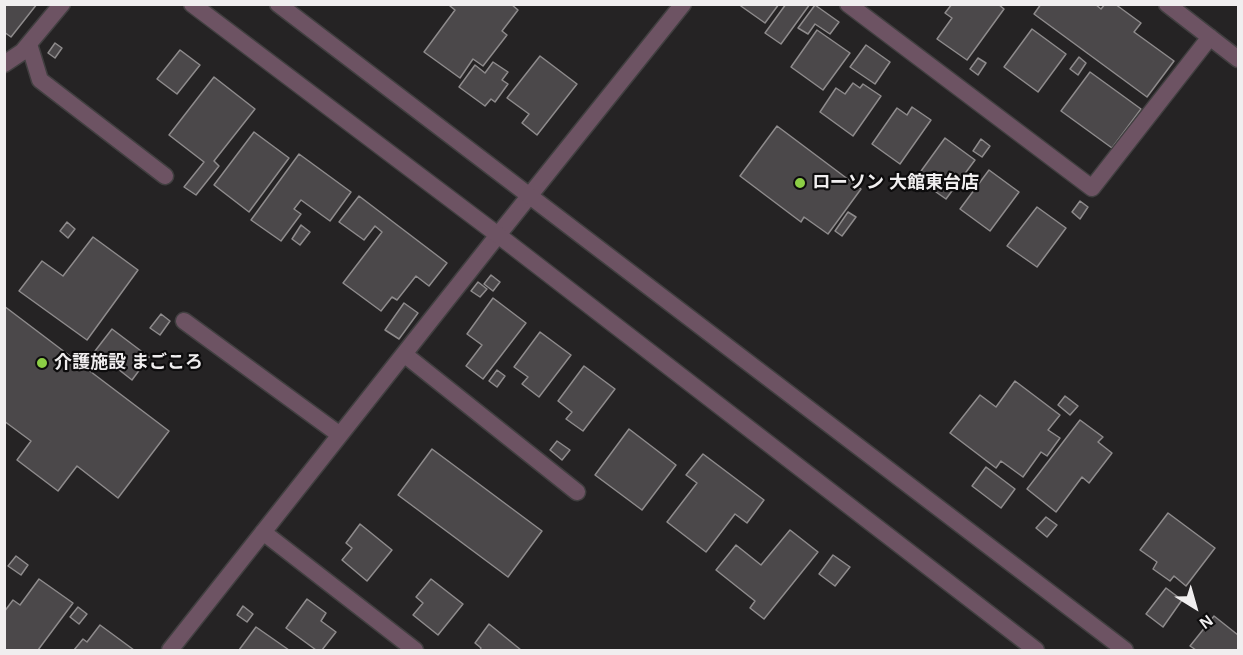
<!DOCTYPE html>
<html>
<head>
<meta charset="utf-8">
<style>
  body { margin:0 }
  #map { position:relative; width:1243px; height:655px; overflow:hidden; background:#252324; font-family:Arial,sans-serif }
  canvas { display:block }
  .frame { position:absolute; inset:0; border:6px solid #f0eeef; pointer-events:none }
  .north { position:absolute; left:1165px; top:577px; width:60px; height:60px; -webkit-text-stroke:4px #0d0c0d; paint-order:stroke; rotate:143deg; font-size:16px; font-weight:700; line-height:24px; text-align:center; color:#f0eeef }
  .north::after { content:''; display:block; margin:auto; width:21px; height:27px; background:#f0eeef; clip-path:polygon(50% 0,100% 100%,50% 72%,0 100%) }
</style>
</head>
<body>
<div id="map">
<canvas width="1243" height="655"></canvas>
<div class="frame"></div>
<div class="north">N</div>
</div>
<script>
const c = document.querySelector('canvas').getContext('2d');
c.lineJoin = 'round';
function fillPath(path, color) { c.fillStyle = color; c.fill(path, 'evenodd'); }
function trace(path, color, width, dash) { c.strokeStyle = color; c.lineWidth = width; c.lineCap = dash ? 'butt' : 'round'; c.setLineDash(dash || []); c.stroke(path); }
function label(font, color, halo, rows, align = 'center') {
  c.font = font + ' Arial,"Noto Sans JP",sans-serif'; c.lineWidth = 4.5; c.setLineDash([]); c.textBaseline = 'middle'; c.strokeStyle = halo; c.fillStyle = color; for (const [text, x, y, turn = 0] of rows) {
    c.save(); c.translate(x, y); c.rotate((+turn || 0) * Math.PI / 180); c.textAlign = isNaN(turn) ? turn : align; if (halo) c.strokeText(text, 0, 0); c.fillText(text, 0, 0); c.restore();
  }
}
const building = new Path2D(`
  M 4,4 L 37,4 L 11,37 L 4,32 Z
  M 451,4 L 511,4 L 518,10 L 502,31 L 507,35 L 483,66 L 473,59 L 460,78 L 424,52 L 455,10 L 450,6 Z
  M 738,4 L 779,4 L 765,23 Z
  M 786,4 L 810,4 L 781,44 L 765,33 Z
  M 952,4 L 998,4 L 1004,9 L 967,60 L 937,39 L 952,18 L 945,13 Z
  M 1041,4 L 1095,4 L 1101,9 L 1105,4 L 1115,4 L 1141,23 L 1134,32 L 1174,61 L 1147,97 L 1034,14 Z
  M 815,5 L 839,22 L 830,34 L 815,24 L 808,34 L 798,28 Z
  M 1032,29 L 1066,54 L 1038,92 L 1004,67 Z
  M 817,30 L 850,53 L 823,90 L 791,67 Z
  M 55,43 L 62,48 L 55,58 L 48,53 Z
  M 866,45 L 890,62 L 875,84 L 850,67 Z
  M 180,50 L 200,65 L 177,94 L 157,79 Z
  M 540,56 L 577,84 L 537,135 L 522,123 L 529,114 L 507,98 Z
  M 1079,57 L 1086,63 L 1078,75 L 1070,69 Z
  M 978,58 L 986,63 L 978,75 L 970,69 Z
  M 493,62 L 508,72 L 502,80 L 508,84 L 495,102 L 491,99 L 485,106 L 459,87 L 475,65 L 485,73 Z
  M 1090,72 L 1141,109 L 1112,148 L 1061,111 Z
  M 214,77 L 255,109 L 214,161 L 219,166 L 196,195 L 184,187 L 204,162 L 169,135 Z
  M 853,83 L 860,88 L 863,84 L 881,96 L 853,136 L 820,112 L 836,88 L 845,94 Z
  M 912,107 L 931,120 L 900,164 L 872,144 L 897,108 L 907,115 Z
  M 777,126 L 861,189 L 828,234 L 804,217 L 801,222 L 740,176 Z
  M 254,132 L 289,158 L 249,212 L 214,185 Z
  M 945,138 L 975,160 L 946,199 L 916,178 Z
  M 981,139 L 990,146 L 982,157 L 973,151 Z
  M 299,154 L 351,192 L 330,221 L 301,200 L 294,209 L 301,214 L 281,241 L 251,220 Z
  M 989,170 L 1019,192 L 990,231 L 960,209 Z
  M 359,196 L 447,263 L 429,286 L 416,276 L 397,300 L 392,297 L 381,311 L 343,283 L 382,232 L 375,226 L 364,240 L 339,222 Z
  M 1080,201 L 1088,207 L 1080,219 L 1072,212 Z
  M 1037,207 L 1066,228 L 1037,267 L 1007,246 Z
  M 848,212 L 856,217 L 842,236 L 835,231 Z
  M 67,222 L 75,229 L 68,238 L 60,231 Z
  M 301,225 L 310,232 L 300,245 L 292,239 Z
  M 93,237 L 138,270 L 87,340 L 19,291 L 42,261 L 63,276 Z
  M 491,275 L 500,282 L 493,291 L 484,284 Z
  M 478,282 L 487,289 L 480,297 L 471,291 Z
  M 493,298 L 526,323 L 483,379 L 466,366 L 482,345 L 467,334 Z
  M 404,303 L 418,313 L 399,339 L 385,330 Z
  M 4,306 L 169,431 L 118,498 L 77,466 L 58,491 L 17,460 L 31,441 L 4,421 Z
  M 161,314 L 170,321 L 160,335 L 150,328 Z
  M 112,329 L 149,357 L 132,380 L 95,351 Z
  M 540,332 L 571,355 L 539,397 L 522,384 L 528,377 L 514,367 Z
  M 584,366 L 615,389 L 583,431 L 566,419 L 572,412 L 558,401 Z
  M 497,370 L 505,376 L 497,387 L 489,381 Z
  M 1015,381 L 1060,415 L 1048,430 L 1060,438 L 1047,456 L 1041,452 L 1023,477 L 1001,461 L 996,468 L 950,433 L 980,395 L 996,407 Z
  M 1065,396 L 1078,406 L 1070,415 L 1058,405 Z
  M 1080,420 L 1103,437 L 1098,442 L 1112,453 L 1089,483 L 1082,477 L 1056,512 L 1027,489 Z
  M 629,429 L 676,465 L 642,510 L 595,475 Z
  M 557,441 L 570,450 L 562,460 L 550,450 Z
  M 432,449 L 542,531 L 508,577 L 398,495 Z
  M 703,454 L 764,500 L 747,523 L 735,514 L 706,552 L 667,522 L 697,483 L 686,475 Z
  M 986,467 L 1015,489 L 1001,508 L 972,486 Z
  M 1168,513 L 1215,548 L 1186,586 L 1174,576 L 1170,581 L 1153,569 L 1157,562 L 1140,550 Z
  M 1046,517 L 1057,525 L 1047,537 L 1036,528 Z
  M 360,524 L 392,550 L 367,581 L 342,560 L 352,548 L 346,543 Z
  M 790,530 L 818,552 L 764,619 L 750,608 L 755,601 L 716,570 L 736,545 L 761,565 Z
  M 833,555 L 850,567 L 835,586 L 819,574 Z
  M 16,556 L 28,565 L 21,575 L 8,566 Z
  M 39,579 L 73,603 L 38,650 L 5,650 L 4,612 L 13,600 L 20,605 Z
  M 431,579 L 463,604 L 438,635 L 413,615 L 423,603 L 416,597 Z
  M 1166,588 L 1182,600 L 1163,627 L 1146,614 Z
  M 307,599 L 326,613 L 321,621 L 336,632 L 322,650 L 316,650 L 286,628 Z
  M 243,606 L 253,614 L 247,622 L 237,615 Z
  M 78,607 L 87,614 L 79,624 L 70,617 Z
  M 1214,616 L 1238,635 L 1238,650 L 1196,650 L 1190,646 Z
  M 489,624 L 521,650 L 480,650 L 481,648 L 475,643 Z
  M 100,625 L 134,650 L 74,650 L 83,639 L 87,642 Z
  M 256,627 L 289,650 L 239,650 Z`);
fillPath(building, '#4b484a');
trace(building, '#8e8b8c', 1.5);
const minor = new Path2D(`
  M 848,4 L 1092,188 L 1210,37
  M 1167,4 L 1238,59
  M 29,44 L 40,80 L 165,176
  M 4,64 L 22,52 L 62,4
  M 184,321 L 340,435
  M 404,354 L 577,492
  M 263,532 L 415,650
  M 170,650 L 498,235 L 683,4`);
const tertiary = new Path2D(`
  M 192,4 L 498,235 L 1036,650
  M 278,4 L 1125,650`);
trace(minor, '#413f40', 19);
trace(tertiary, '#413f40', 19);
trace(minor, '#6d5363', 16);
trace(tertiary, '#6d5363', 16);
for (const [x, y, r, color] of [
  [800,183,6,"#8cce45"],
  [42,363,6,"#8cce45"]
]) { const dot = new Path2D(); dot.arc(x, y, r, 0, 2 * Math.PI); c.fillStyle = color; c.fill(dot); trace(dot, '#0d0c0d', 2); }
label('bold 18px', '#f0eeef', '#0d0c0d', [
  ["ローソン 大館東台店",812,183],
  ["介護施設 まごころ",54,363]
], 'left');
</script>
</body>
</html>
